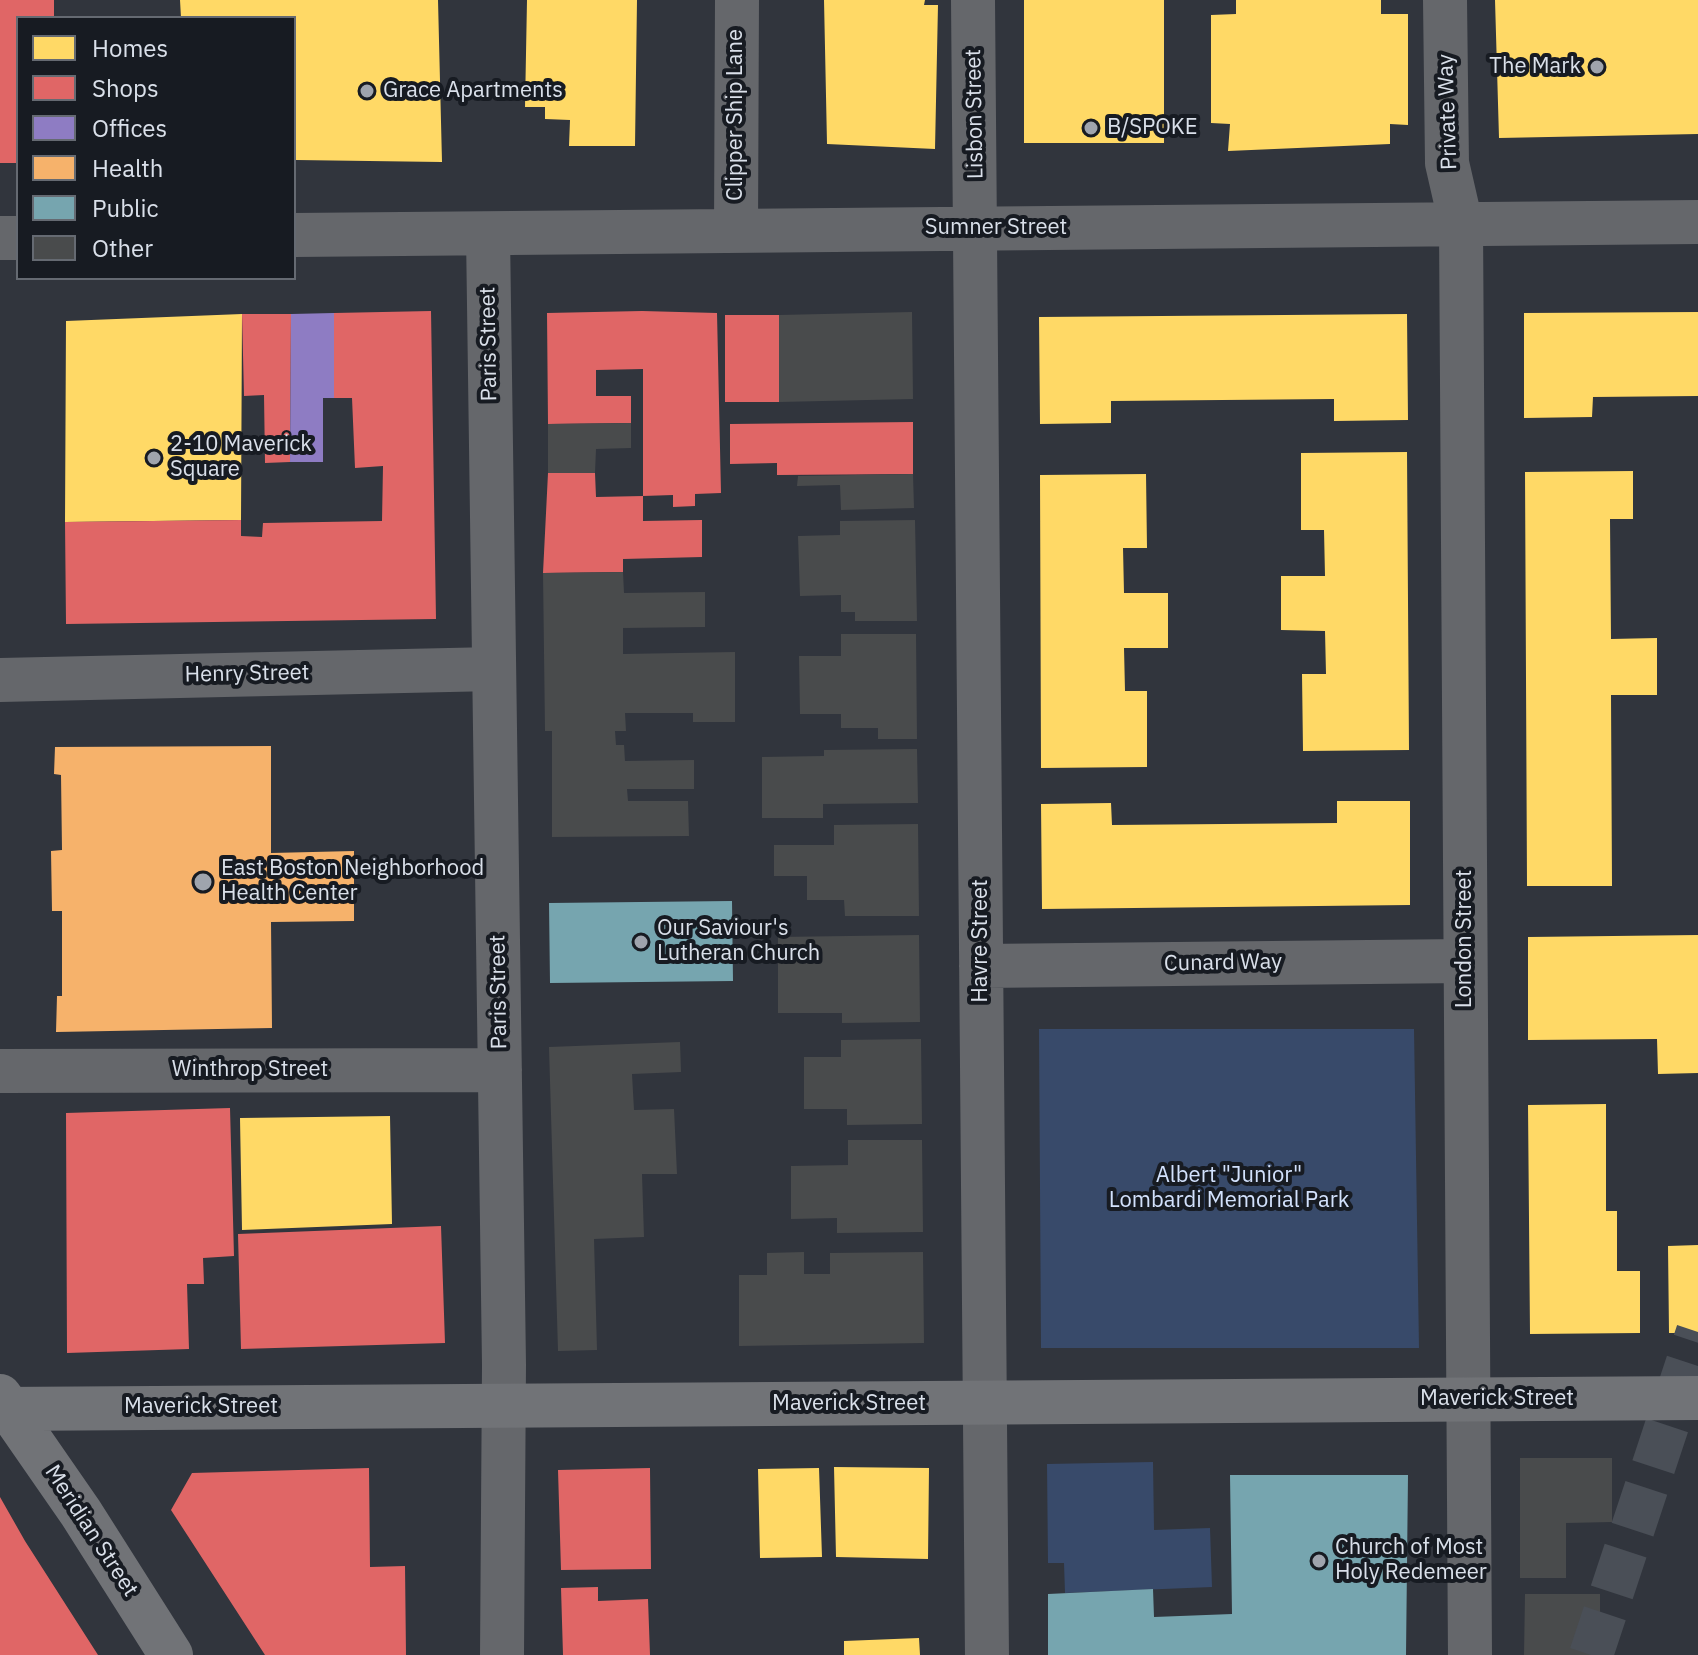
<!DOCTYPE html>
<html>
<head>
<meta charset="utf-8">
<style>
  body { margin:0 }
  #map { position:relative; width:1698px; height:1655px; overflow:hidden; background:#31353d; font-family:"IBM Plex Sans",sans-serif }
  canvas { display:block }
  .legend { position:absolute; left:16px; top:16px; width:280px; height:264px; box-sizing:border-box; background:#171b22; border:2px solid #656a72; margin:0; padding:10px 14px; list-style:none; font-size:24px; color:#dae0ea }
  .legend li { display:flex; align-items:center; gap:16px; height:40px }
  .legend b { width:40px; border:2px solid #656a72 }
</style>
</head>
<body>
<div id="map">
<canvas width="1698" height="1655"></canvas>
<ul class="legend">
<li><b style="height:22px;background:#ffd966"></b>Homes</li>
<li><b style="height:22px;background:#e06666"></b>Shops</li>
<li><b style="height:22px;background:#8e7cc3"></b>Offices</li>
<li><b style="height:22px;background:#f6b26b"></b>Health</li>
<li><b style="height:22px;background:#76a5af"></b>Public</li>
<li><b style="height:22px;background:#494b4c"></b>Other</li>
</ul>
</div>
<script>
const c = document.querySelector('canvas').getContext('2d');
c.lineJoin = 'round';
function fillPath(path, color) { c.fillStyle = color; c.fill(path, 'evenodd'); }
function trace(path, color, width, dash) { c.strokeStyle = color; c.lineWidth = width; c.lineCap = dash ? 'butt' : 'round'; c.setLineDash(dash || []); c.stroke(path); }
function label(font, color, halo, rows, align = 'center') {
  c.font = font + ' "IBM Plex Sans",sans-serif'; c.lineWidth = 8; c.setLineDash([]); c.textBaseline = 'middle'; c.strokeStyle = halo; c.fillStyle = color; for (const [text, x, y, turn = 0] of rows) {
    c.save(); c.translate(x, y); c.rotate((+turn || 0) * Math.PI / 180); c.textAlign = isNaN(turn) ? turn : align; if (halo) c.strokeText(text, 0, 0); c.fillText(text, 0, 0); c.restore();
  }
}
fillPath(new Path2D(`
  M 1039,1029 L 1414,1029 L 1419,1348 L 1041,1348 Z
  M 1153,1462 L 1154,1530 L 1210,1528 L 1212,1587 L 1065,1593 L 1064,1563 L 1048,1563 L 1047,1464 Z`), '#384a6a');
fillPath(new Path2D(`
  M 180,0 L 438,0 L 442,162 L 296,160 L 294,18 L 181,18 Z
  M 527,0 L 637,0 L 635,146 L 569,146 L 570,120 L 545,119 L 545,107 L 525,107 Z
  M 824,0 L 925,0 L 924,5 L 938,5 L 935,149 L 827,144 Z
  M 1024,0 L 1164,0 L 1164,143 L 1024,143 Z
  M 1236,0 L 1381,0 L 1381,14 L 1408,14 L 1408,125 L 1390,124 L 1390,144 L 1228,151 L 1230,124 L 1211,123 L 1211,15 L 1236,14 Z
  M 1495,0 L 1698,0 L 1698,134 L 1499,138 Z
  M 1698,312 L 1698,396 L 1593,397 L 1592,417 L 1524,418 L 1524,313 Z
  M 242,314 L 241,520 L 65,522 L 66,321 Z
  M 1407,314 L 1408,420 L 1334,421 L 1334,399 L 1111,401 L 1111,423 L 1040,424 L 1039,317 Z
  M 1407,452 L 1409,750 L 1303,751 L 1302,674 L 1326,674 L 1325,631 L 1281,630 L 1281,576 L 1325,576 L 1324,530 L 1301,530 L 1301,453 Z
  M 1633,471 L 1633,519 L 1610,519 L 1611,639 L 1657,638 L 1657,695 L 1611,695 L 1612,886 L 1527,886 L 1525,472 Z
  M 1146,474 L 1147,548 L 1123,548 L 1124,593 L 1168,593 L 1168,648 L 1124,648 L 1125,691 L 1147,691 L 1147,767 L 1041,768 L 1040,475 Z
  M 1337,801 L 1410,801 L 1410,905 L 1042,909 L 1041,804 L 1111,803 L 1112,825 L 1337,823 Z
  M 1698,935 L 1698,1073 L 1658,1074 L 1657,1039 L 1528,1040 L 1528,937 Z
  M 1606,1104 L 1606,1211 L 1617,1211 L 1617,1271 L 1640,1271 L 1640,1333 L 1530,1334 L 1528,1105 Z
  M 390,1116 L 392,1224 L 242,1230 L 240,1118 Z
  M 1698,1245 L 1698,1333 L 1669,1333 L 1668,1246 Z
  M 834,1467 L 929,1468 L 928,1559 L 836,1557 Z
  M 819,1468 L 822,1557 L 760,1558 L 758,1469 Z
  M 919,1638 L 920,1655 L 844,1655 L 844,1641 Z`), '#ffd966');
fillPath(new Path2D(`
  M 0,0 L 54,0 L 54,18 L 18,18 L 18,163 L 0,163 Z
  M 431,311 L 436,619 L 66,624 L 65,522 L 241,520 L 241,536 L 262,537 L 263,523 L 382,521 L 383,466 L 355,468 L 352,398 L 334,398 L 334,313 Z
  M 642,311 L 717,313 L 721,493 L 695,494 L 695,506 L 673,507 L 673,495 L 643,496 L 643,521 L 702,520 L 702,557 L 623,559 L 623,572 L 543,573 L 548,473 L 595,473 L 596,497 L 643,496 L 643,369 L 596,370 L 596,396 L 631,396 L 631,423 L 548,424 L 547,313 Z
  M 242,314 L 291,314 L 290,462 L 265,463 L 264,395 L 244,396 Z
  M 725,315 L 779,315 L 779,402 L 725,402 Z
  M 913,422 L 913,474 L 777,475 L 777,463 L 730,464 L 730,424 Z
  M 230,1108 L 234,1256 L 203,1258 L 204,1284 L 187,1284 L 189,1349 L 67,1353 L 66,1113 Z
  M 441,1226 L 445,1343 L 241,1349 L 238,1234 Z
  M 369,1468 L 370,1567 L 405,1566 L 406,1655 L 265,1655 L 171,1510 L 192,1473 Z
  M 650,1468 L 651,1569 L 561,1570 L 558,1470 Z
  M 0,1497 L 25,1541 L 98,1655 L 0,1655 Z
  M 598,1587 L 598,1601 L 648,1599 L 650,1655 L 563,1655 L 561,1588 Z`), '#e06666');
fillPath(new Path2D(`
  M 334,313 L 334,398 L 323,398 L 323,462 L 290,462 L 291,314 Z`), '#8e7cc3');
fillPath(new Path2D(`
  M 271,746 L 271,853 L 354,851 L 354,921 L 271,922 L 272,1028 L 56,1032 L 57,996 L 62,996 L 62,911 L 52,911 L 51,851 L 62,850 L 61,775 L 54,774 L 55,747 Z`), '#f6b26b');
fillPath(new Path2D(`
  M 732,901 L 733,981 L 550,983 L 549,903 Z
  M 1230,1475 L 1408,1475 L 1406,1655 L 1048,1655 L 1048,1594 L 1153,1589 L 1154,1617 L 1232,1614 Z`), '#76a5af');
fillPath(new Path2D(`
  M 912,312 L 913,399 L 779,402 L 779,315 Z
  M 631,423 L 631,448 L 596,449 L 595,473 L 548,473 L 548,424 Z
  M 913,474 L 914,508 L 841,510 L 840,485 L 797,486 L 798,476 Z
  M 915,520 L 917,621 L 855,621 L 855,612 L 841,612 L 841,595 L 800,596 L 798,536 L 840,535 L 840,521 Z
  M 623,572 L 624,593 L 705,592 L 705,627 L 623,628 L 623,654 L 735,652 L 735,722 L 693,722 L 693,713 L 625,713 L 626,731 L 615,731 L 616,745 L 624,745 L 625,761 L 694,760 L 694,789 L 627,789 L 628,801 L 688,801 L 689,836 L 552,837 L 552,731 L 545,731 L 543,573 Z
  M 841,634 L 916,634 L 917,739 L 878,739 L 878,728 L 841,728 L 841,714 L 800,714 L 799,656 L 841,656 Z
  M 917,749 L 918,803 L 823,804 L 823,818 L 762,818 L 762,757 L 824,756 L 824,750 Z
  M 918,824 L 919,916 L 845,916 L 844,900 L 807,900 L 807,876 L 774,876 L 774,845 L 834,845 L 834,825 Z
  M 919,935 L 920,1022 L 842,1023 L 842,1013 L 778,1013 L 778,937 Z
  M 921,1039 L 922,1124 L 847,1125 L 847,1109 L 804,1109 L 804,1057 L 841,1057 L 841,1040 Z
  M 680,1042 L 681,1072 L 632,1074 L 634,1110 L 674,1109 L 677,1174 L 642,1174 L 644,1237 L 594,1239 L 597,1350 L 558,1351 L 549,1047 Z
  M 848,1140 L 922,1140 L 923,1232 L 837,1233 L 837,1218 L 791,1219 L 791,1166 L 848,1165 Z
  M 804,1252 L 804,1274 L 830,1274 L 830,1253 L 923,1252 L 924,1343 L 739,1346 L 739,1275 L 767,1275 L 767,1253 Z
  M 1520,1458 L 1612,1458 L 1612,1522 L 1566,1523 L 1566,1578 L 1520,1578 Z
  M 1525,1594 L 1600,1594 L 1600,1655 L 1524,1655 Z`), '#494b4c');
trace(new Path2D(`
  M 1591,1655 L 1698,1332`), '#4a4f57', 44, [44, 22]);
trace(new Path2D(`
  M 973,0 L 987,1655
  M 1445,0 L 1447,163 L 1461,224 L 1470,1655
  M 736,231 L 737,0
  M 488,234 L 504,1365 L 502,1655
  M 294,235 L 1698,222
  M 0,238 L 18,238
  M 0,680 L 494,669
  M 981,966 L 1465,961
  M 0,1071 L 500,1070`), '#65676b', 44);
trace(new Path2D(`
  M 0,1396 L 81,1513 L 171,1655
  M 0,1409 L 1698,1398`), '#717377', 44);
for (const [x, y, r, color] of [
  [1597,67,8,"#9fa4ad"],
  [367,91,8,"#9fa4ad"],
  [1091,128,8,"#9fa4ad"],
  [154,458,8,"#9fa4ad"],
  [203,882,10,"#9fa4ad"],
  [641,942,8,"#9fa4ad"],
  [1319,1561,8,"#9fa4ad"]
]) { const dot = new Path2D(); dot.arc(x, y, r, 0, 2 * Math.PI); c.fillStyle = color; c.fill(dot); trace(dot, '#171b22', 3); }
label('22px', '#dae0ea', '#171b22', [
  ["The Mark",1581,67,"right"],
  ["Grace Apartments",383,91],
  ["B/SPOKE",1107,128],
  ["2-10 Maverick",170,445],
  ["Square",170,470],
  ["East Boston Neighborhood",221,869],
  ["Health Center",221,894],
  ["Our Saviour's",657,929],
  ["Lutheran Church",657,954],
  ["Church of Most",1335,1548],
  ["Holy Redemeer",1335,1573]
], 'left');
label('22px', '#dae0ea', '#171b22', [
  ["Private Way",1448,112,-92],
  ["Lisbon Street",975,114,-91],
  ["Clipper Ship Lane",736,115,-90],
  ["Sumner Street",996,228],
  ["Paris Street",489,344,-91],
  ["Henry Street",247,674,-1],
  ["London Street",1465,939,-90],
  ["Havre Street",981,941,-90],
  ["Cunard Way",1223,963,-1],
  ["Paris Street",499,992,-91],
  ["Winthrop Street",250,1070],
  ["Maverick Street",1497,1399],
  ["Maverick Street",849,1404],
  ["Maverick Street",201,1407],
  ["Meridian Street",91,1531,57]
]);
label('22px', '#d3e2fd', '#171b22', [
  ["Albert \"Junior\"",1229,1176],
  ["Lombardi Memorial Park",1229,1201]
]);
</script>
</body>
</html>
